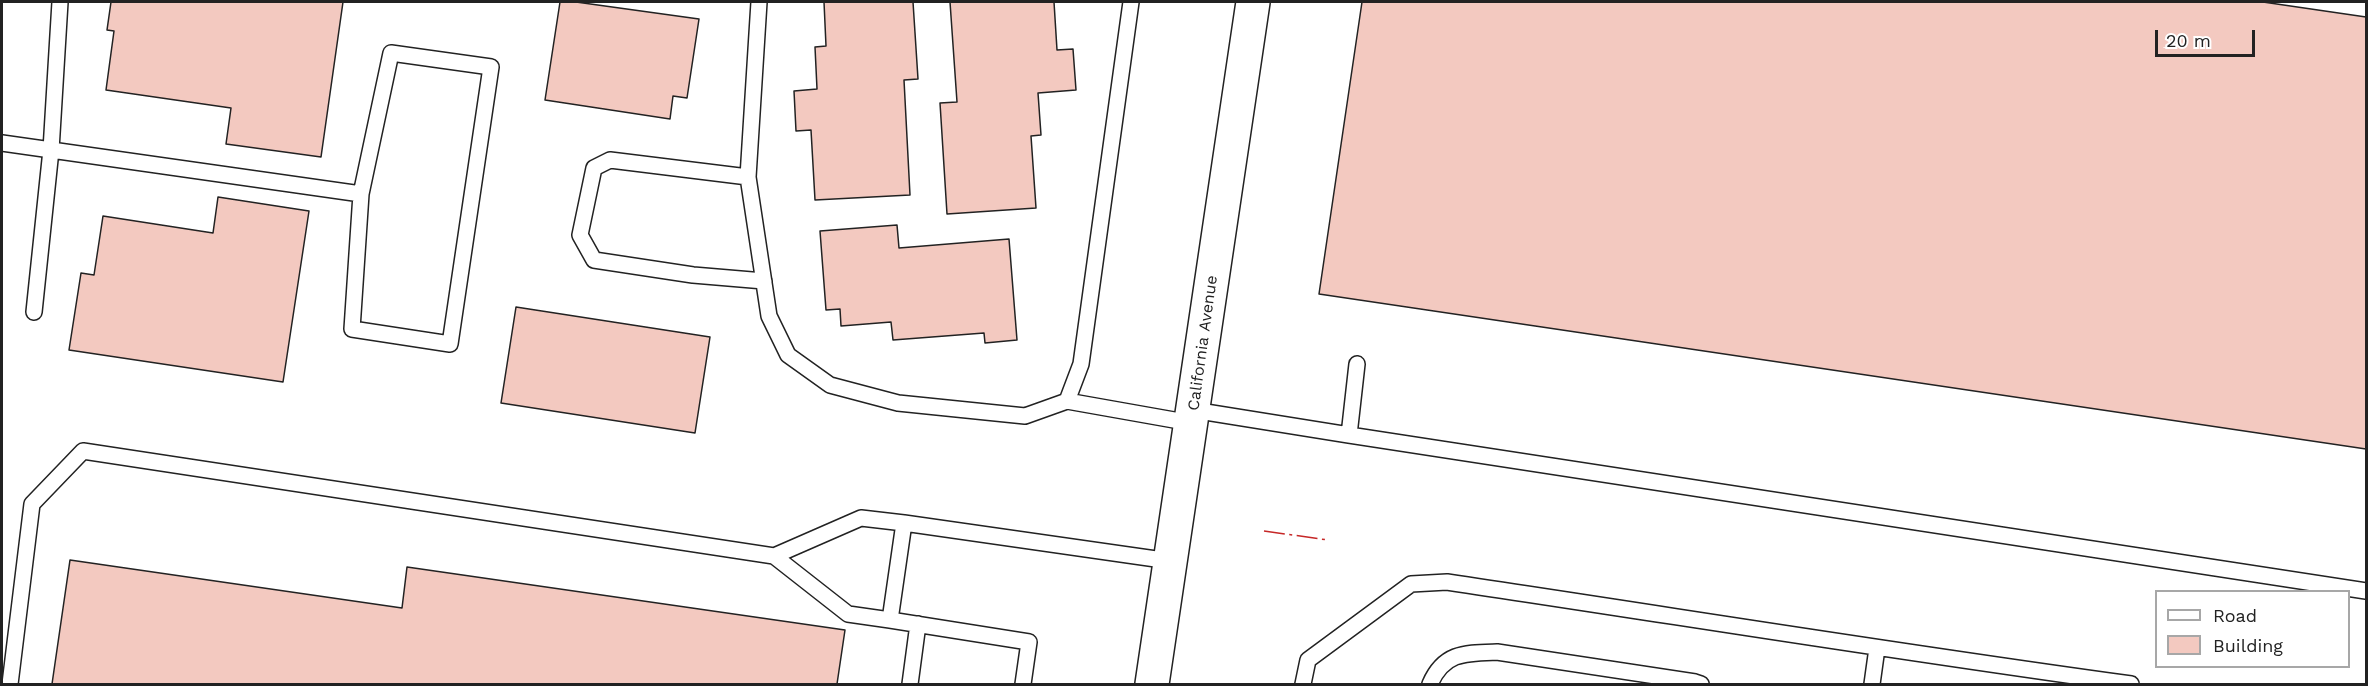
<!DOCTYPE html>
<html>
<head>
<meta charset="utf-8">
<style>
  body { margin:0 }
  #map { position:relative; width:2368px; height:686px; overflow:hidden; background:#fff; font-family:"Work Sans",sans-serif }
  canvas { display:block }
  .frame { position:absolute; inset:0; border:3px solid #222; pointer-events:none }
  .legend { position:absolute; left:2155px; top:590px; width:195px; height:78px; box-sizing:border-box; background:#fff; border:2px solid #a7a7a7; margin:0; padding:8px 10px; list-style:none; font-size:18px; color:#222 }
  .legend li { display:flex; align-items:center; gap:12px; height:30px }
  .legend b { width:30px; border:2px solid #a7a7a7 }
  .scale { position:absolute; left:2155px; top:30px; width:100px; height:27px; box-sizing:border-box; border:3px solid #222; border-top:0; padding-left:8px; font-size:18px; line-height:21px; white-space:nowrap; color:#222; -webkit-text-stroke:4px #fff; paint-order:stroke }
</style>
</head>
<body>
<div id="map">
<canvas width="2368" height="686"></canvas>
<div class="frame"></div>
<ul class="legend">
<li><b style="height:8px;background:#fff"></b>Road</li>
<li><b style="height:16px;background:#f3c9c0"></b>Building</li>
</ul>
<div class="scale">20 m</div>
</div>
<script>
const c = document.querySelector('canvas').getContext('2d');
c.lineJoin = 'round';
function fillPath(path, color) { c.fillStyle = color; c.fill(path, 'evenodd'); }
function trace(path, color, width, dash) { c.strokeStyle = color; c.lineWidth = width; c.lineCap = dash ? 'butt' : 'round'; c.setLineDash(dash || []); c.stroke(path); }
function label(font, color, halo, rows, align = 'center') {
  c.font = font + ' "Work Sans",sans-serif'; c.lineWidth = 4.5; c.setLineDash([]); c.textBaseline = 'middle'; c.strokeStyle = halo; c.fillStyle = color; for (const [text, x, y, turn = 0] of rows) {
    c.save(); c.translate(x, y); c.rotate((+turn || 0) * Math.PI / 180); c.textAlign = isNaN(turn) ? turn : align; if (halo) c.strokeText(text, 0, 0); c.fillText(text, 0, 0); c.restore();
  }
}
const building = new Path2D(`
  M 111,2 L 343,2 L 321,157 L 226,144 L 231,108 L 106,90 L 114,31 L 107,30 Z
  M 560,2 L 576,2 L 699,19 L 687,98 L 673,96 L 670,119 L 545,100 Z
  M 824,2 L 913,2 L 918,79 L 904,80 L 910,195 L 815,200 L 811,130 L 796,131 L 794,91 L 817,89 L 815,47 L 826,46 Z
  M 950,2 L 1054,2 L 1057,50 L 1073,49 L 1076,90 L 1038,93 L 1041,135 L 1031,136 L 1036,208 L 947,214 L 940,103 L 957,102 Z
  M 1362,2 L 2263,2 L 2366,17 L 2366,449 L 1319,294 Z
  M 218,197 L 309,211 L 283,382 L 69,350 L 81,273 L 94,275 L 103,216 L 213,233 Z
  M 897,225 L 899,248 L 1009,239 L 1017,340 L 985,343 L 984,333 L 893,340 L 891,322 L 841,326 L 840,309 L 826,310 L 820,231 Z
  M 516,307 L 710,337 L 695,433 L 501,403 Z
  M 70,560 L 402,608 L 407,567 L 845,630 L 837,684 L 52,684 Z`);
fillPath(building, '#f3c9c0');
trace(building, '#222', 1.5);
const lane = new Path2D(`
  M 759,2 L 748,177 L 769,316 L 788,355 L 830,385 L 898,403 L 1025,416 L 1067,401 L 1081,364 L 1131,2
  M 391,53 L 491,67 L 450,344 L 352,329 L 361,194 Z
  M 2,143 L 361,194
  M 748,177 L 610,160 L 594,168 L 580,235 L 594,260 L 693,275 L 764,281
  M 34,312 L 51,150 L 60,2
  M 1357,364 L 1349,435 L 2366,591
  M 1067,401 L 1191,423
  M 1193,410 L 1349,435
  M 890,620 L 848,614 L 774,556 L 861,518 L 904,523
  M 10,684 L 32,504 L 83,451 L 774,556
  M 910,684 L 918,624
  M 1023,684 L 1029,642 L 890,620 L 904,523 L 1170,561
  M 1303,684 L 1308,660 L 1411,584 L 1447,582 C 1675,616 1903,653 2131,684
  M 1430,684 C 1444,652 1465,653 1497,652 L 1695,682 L 1701,684
  M 1872,684 L 1877,648`);
const secondary = new Path2D(`
  M 1152,684 L 1253,2`);
trace(lane, '#222', 18);
trace(secondary, '#222', 36);
trace(lane, '#fff', 15);
trace(secondary, '#fff', 33);
trace(new Path2D(`
  M 1264,531 L 1328,540`), '#c62828', 1.5, [21, 4.5, 3, 4.5]);
label('16px', '#222', '#fff', [
  ["California Avenue",1203,343,-82]
]);
</script>
</body>
</html>
